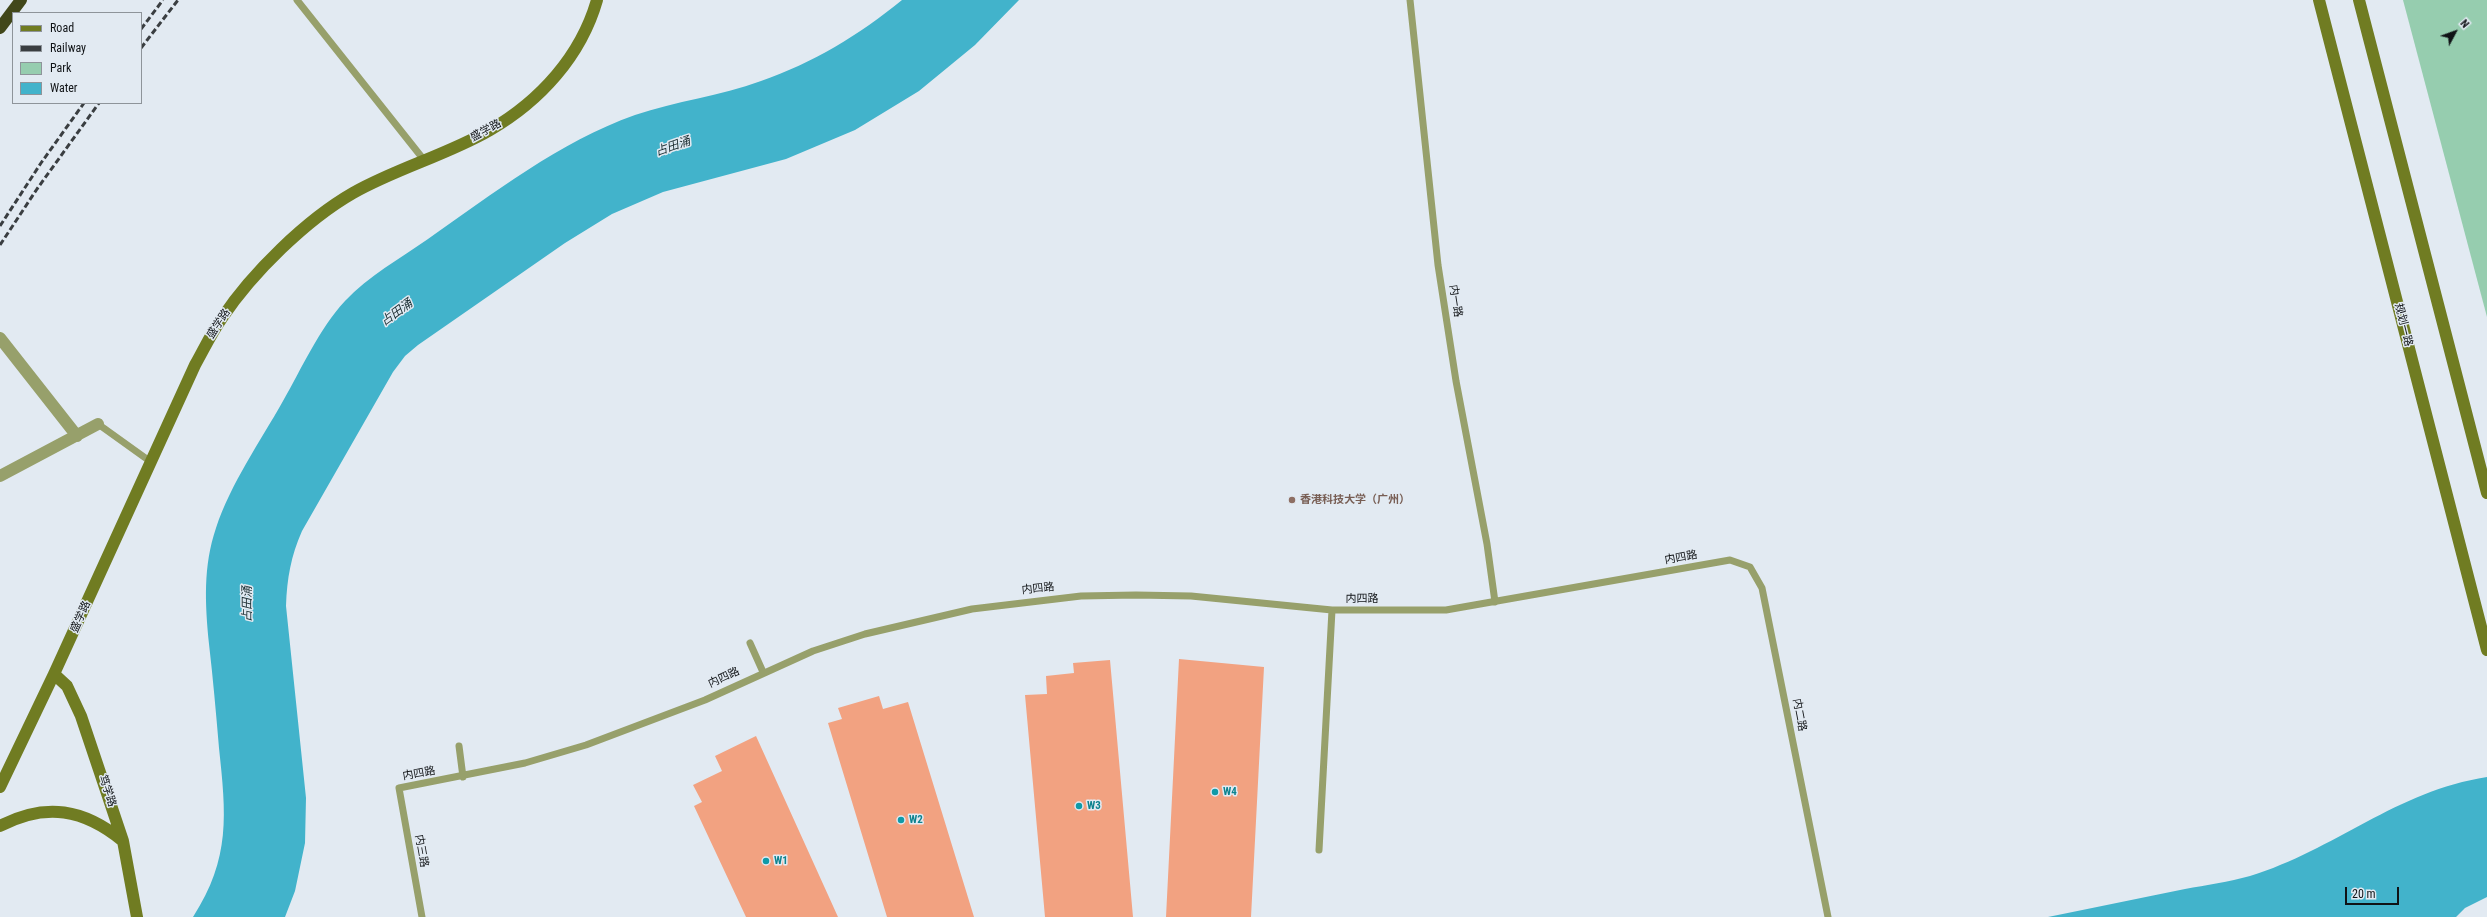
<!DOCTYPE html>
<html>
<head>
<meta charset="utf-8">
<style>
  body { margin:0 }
  #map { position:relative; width:2487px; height:917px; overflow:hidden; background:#e2eaf2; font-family:"Roboto Condensed",sans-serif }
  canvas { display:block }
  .legend { position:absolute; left:12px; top:12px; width:130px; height:92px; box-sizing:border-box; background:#e2eaf2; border:1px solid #8e949a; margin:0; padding:5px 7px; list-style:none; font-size:12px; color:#101316 }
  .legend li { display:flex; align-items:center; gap:8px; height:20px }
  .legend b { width:20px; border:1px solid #8e949a }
  .north { position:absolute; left:2435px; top:12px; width:40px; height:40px; -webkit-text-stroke:3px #e2eaf2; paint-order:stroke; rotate:49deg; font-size:11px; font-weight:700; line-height:16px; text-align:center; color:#101316 }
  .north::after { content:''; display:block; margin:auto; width:14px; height:18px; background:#101316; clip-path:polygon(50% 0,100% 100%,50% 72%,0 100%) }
  .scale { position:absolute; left:2345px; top:887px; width:54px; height:18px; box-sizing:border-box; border:2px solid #101316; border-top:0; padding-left:5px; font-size:12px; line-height:14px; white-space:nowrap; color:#101316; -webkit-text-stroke:3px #e2eaf2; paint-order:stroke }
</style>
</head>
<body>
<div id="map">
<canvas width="2487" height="917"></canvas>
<ul class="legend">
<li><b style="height:5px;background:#707c22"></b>Road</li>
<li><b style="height:5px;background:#3a3e41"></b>Railway</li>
<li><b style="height:11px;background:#96cdaf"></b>Park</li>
<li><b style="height:11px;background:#42b3cb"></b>Water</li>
</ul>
<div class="north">N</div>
<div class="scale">20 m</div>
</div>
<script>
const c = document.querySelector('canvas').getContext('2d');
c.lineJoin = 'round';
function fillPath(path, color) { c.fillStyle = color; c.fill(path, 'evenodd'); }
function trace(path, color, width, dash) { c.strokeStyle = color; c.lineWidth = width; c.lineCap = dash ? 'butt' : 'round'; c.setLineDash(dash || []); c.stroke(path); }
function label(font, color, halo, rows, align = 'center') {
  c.font = font + ' "Roboto Condensed","Noto Sans SC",sans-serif'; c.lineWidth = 3; c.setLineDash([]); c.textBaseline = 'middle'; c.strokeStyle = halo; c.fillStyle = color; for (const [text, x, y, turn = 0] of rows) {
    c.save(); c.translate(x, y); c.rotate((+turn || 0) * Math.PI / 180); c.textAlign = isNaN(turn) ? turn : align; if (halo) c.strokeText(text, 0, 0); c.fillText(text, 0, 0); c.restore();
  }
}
fillPath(new Path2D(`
  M 2403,0 L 2487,0 L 2487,317 Z`), '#96cdaf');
fillPath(new Path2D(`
  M 902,0 L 1019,0 L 975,45 L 919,91 L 855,130 L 786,159 L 663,192 L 612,214 L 565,243 L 418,345 L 405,356 L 393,372 L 302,531 C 291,556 287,578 286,606 L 306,798 L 305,843 L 295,891 L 285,917 L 193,917 C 231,858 226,814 219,748 C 216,713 213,678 209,644 C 205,604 203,566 216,528 C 231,483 260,442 283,401 C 302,368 319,329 345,301 C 368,276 401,258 428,239 C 494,193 559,142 635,115 C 676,101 720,96 761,81 C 813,63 859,35 902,0 Z
  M 2487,777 L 2487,897 L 2465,908 L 2456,917 L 2048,917 C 2094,908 2139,898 2185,889 C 2206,885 2229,882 2250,876 C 2335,850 2396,791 2487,777 Z`), '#42b3cb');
fillPath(new Path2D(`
  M 1179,659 L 1264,667 L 1251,917 L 1166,917 Z
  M 1110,660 L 1133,917 L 1045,917 L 1025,695 L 1047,694 L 1046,676 L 1074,673 L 1073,663 Z
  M 879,696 L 883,709 L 908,702 L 974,917 L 887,917 L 828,723 L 842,719 L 838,708 Z
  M 756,736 L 838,917 L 746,917 L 694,806 L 702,802 L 693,785 L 722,771 L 715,756 Z`), '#f2a281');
trace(new Path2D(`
  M 297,0 L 424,160
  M 1410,0 L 1438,265 L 1456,381 L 1487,544 L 1495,602
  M 98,424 L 151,462
  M 750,643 L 763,672
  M 459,746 L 463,777
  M 1319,850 L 1332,610
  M 422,917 L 399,788 L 525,763 L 586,745 L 705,700 L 813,651 L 865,634 L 972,609 L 1081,596 L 1136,595 L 1191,596 L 1332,610 L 1446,610 L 1730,560 L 1750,567 L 1762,588 L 1828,917`), '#97a06b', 7);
trace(new Path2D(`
  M 0,338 L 77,436
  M 0,476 L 98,424`), '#97a06b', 12);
trace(new Path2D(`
  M 2319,0 L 2487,650
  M 2359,0 L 2487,493
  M 54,674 L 67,686 L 81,716 L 123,841 L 137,917
  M 0,787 L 54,674 L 195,365 C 204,349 212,332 222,318 C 252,273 306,220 353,193 C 397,168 447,155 490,130 C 540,101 581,56 597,0
  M 0,826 C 46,802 84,809 123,841`), '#707c22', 12);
trace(new Path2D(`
  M 0,28 L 21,0`), '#41471a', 12);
trace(new Path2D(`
  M 141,29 L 163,0
  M 141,48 L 178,0
  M 0,226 L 41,163 L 84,103
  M 0,245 L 37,189 L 99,103`), '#3a3e41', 3, [6, 3]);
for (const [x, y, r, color] of [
  [1292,500,4,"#8d6e63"],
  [1215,792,4,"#0f9aa8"],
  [1079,806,4,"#0f9aa8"],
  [901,820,4,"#0f9aa8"],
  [766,861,4,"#0f9aa8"]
]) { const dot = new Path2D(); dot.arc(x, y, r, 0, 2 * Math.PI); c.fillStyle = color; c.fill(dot); trace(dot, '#e2eaf2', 1.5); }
label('11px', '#101316', '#e2eaf2', [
  ["盛学路",486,131,-28],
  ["内一路",1455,301,81],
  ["盛学路",219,324,-57],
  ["规划一路",2403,325,76],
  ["内四路",1681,558,-10],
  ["内四路",1038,589,-6],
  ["内四路",1362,599],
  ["盛学路",81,617,-66],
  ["内四路",724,678,-25],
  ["内二路",1799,715,79],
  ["内四路",419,774,-10],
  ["笃学路",107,791,72],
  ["内三路",421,851,80]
]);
label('bold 11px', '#785e54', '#e2eaf2', [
  ["香港科技大学（广州）",1300,500]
], 'left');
label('bold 11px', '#0d838f', '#e2eaf2', [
  ["W4",1223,792],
  ["W3",1087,806],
  ["W2",909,820],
  ["W1",774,861]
], 'left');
label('italic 12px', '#192d31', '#e2eaf2', [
  ["占田涌",673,147,-19],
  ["占田涌",397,313,-36],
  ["占田涌",248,604,-90]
]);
</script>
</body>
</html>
